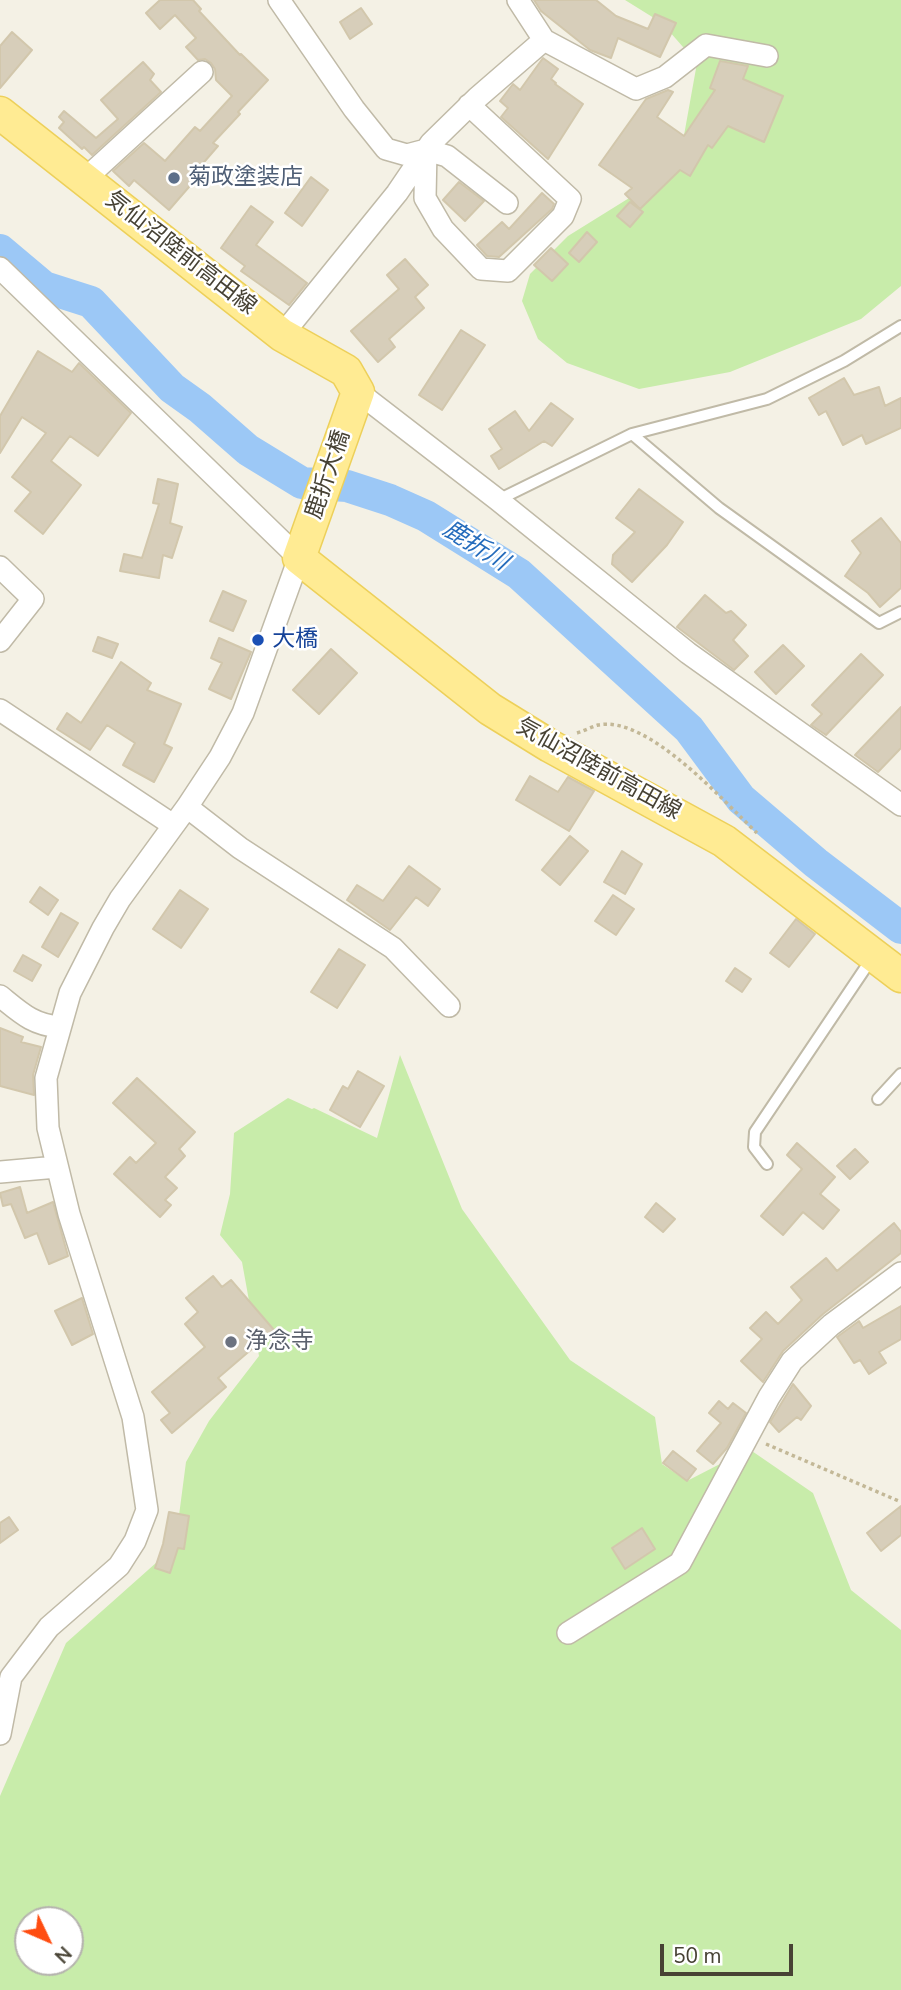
<!DOCTYPE html>
<html>
<head>
<meta charset="utf-8">
<style>
  body { margin:0 }
  #map { position:relative; width:901px; height:1990px; overflow:hidden; background:#f4f1e5; font-family:"Nunito Sans",sans-serif }
  canvas { display:block }
  .north { position:absolute; left:14px; top:1906px; width:70px; height:70px; box-sizing:border-box; background:#fff; border:2px solid #b5b3ae; border-radius:50%; rotate:134deg; font-size:19px; font-weight:700; line-height:28px; text-align:center; color:#474234 }
  .north::after { content:''; display:block; margin:auto; width:24px; height:32px; background:#ff4d11; clip-path:polygon(50% 0,100% 100%,50% 72%,0 100%) }
  .scale { position:absolute; left:660px; top:1944px; width:133px; height:32px; box-sizing:border-box; border:4px solid #474234; border-top:0; padding-left:9px; font-size:21px; line-height:24px; white-space:nowrap; color:#474234; -webkit-text-stroke:5px #fff; paint-order:stroke }
</style>
</head>
<body>
<div id="map">
<canvas width="901" height="1990"></canvas>
<div class="north">N</div>
<div class="scale">50 m</div>
</div>
<script>
const c = document.querySelector('canvas').getContext('2d');
c.lineJoin = 'round';
function fillPath(path, color) { c.fillStyle = color; c.fill(path, 'evenodd'); }
function trace(path, color, width, dash) { c.strokeStyle = color; c.lineWidth = width; c.lineCap = dash ? 'butt' : 'round'; c.setLineDash(dash || []); c.stroke(path); }
function label(font, color, halo, rows, align = 'center') {
  c.font = font + ' "Nunito Sans","Noto Sans JP",sans-serif'; c.lineWidth = 5; c.setLineDash([]); c.textBaseline = 'middle'; c.strokeStyle = halo; c.fillStyle = color; for (const [text, x, y, turn = 0] of rows) {
    c.save(); c.translate(x, y); c.rotate((+turn || 0) * Math.PI / 180); c.textAlign = isNaN(turn) ? turn : align; if (halo) c.strokeText(text, 0, 0); c.fillText(text, 0, 0); c.restore();
  }
}
fillPath(new Path2D(`
  M 625,0 L 901,0 L 901,286 L 861,319 L 730,372 L 639,389 L 567,363 L 538,339 L 522,301 L 530,274 L 568,236 L 634,195 L 681,152 L 697,63 L 662,23 Z
  M 400,1055 L 462,1209 L 570,1360 L 655,1417 L 662,1464 L 687,1481 L 749,1449 L 813,1493 L 851,1590 L 901,1630 L 901,1990 L 0,1990 L 0,1796 L 66,1643 L 175,1546 L 186,1462 L 209,1421 L 259,1356 L 242,1262 L 220,1235 L 230,1194 L 234,1133 L 288,1098 L 312,1109 L 314,1108 L 377,1138 ZM 28,1920 L 70,1920 L 70,1962 L 28,1962 Z`), '#c8ecaa');
trace(new Path2D(`
  M 0,250 L 44,287 L 91,302 L 172,388 L 200,408 L 248,450 L 302,483 L 347,486 L 390,500 L 426,516 L 519,574 L 689,729 L 741,799 L 816,863 L 901,928`), '#9cc8f6', 32);
const building = new Path2D(`
  M 160,0 L 193,0 L 201,9 L 199,11 L 240,55 L 241,54 L 268,80 L 238,112 L 240,114 L 213,143 L 218,146 L 192,176 L 195,180 L 169,210 L 134,180 L 129,186 L 113,171 L 144,143 L 165,161 L 195,127 L 200,131 L 232,96 L 216,80 L 215,69 L 211,63 L 205,59 L 198,60 L 186,47 L 196,38 L 175,15 L 160,29 L 146,13 Z
  M 534,0 L 596,0 L 616,16 L 648,29 L 655,14 L 676,23 L 660,57 L 618,38 L 611,58 L 590,50 L 541,11 Z
  M 361,8 L 372,24 L 350,39 L 340,22 Z
  M 12,32 L 32,50 L 0,88 L 0,46 Z
  M 543,58 L 558,69 L 551,79 L 556,83 L 555,84 L 583,104 L 548,159 L 501,117 L 508,108 L 500,101 L 513,84 L 520,90 Z
  M 720,61 L 748,66 L 743,79 L 783,96 L 764,142 L 728,126 L 712,148 L 708,145 L 690,176 L 680,170 L 640,209 L 625,194 L 632,188 L 599,165 L 646,99 L 668,90 L 673,92 L 657,117 L 684,136 L 715,90 L 710,88 Z
  M 143,62 L 154,74 L 150,80 L 161,92 L 92,155 L 84,147 L 82,149 L 59,128 L 64,122 L 59,117 L 64,111 L 96,138 L 118,119 L 101,100 Z
  M 311,177 L 328,190 L 302,226 L 285,213 Z
  M 459,182 L 484,201 L 465,221 L 443,200 Z
  M 542,193 L 554,204 L 552,209 L 499,257 L 487,256 L 477,245 L 502,222 L 509,229 Z
  M 630,202 L 643,212 L 630,227 L 617,216 Z
  M 251,206 L 273,222 L 256,245 L 307,283 L 289,305 L 241,271 L 245,266 L 221,248 Z
  M 587,232 L 597,242 L 579,262 L 569,253 Z
  M 551,248 L 568,264 L 552,281 L 534,265 Z
  M 405,259 L 428,285 L 415,297 L 424,308 L 389,339 L 395,347 L 378,362 L 351,331 L 399,289 L 387,275 Z
  M 461,330 L 485,345 L 442,410 L 419,395 Z
  M 38,351 L 72,372 L 79,363 L 131,413 L 98,456 L 70,436 L 51,461 L 81,485 L 43,534 L 15,511 L 31,492 L 12,477 L 46,433 L 22,417 L 0,453 L 0,416 Z
  M 844,378 L 854,395 L 879,387 L 885,406 L 901,398 L 901,428 L 866,444 L 862,435 L 843,445 L 826,411 L 819,415 L 809,398 Z
  M 551,403 L 573,419 L 552,446 L 544,441 L 499,469 L 491,456 L 502,449 L 489,429 L 515,411 L 529,431 Z
  M 158,479 L 178,484 L 170,523 L 182,527 L 172,558 L 163,555 L 159,578 L 120,571 L 124,554 L 142,558 L 159,504 L 153,503 Z
  M 639,489 L 683,522 L 667,545 L 632,582 L 612,564 L 613,555 L 635,532 L 616,518 Z
  M 881,518 L 901,543 L 901,588 L 880,607 L 868,593 L 845,576 L 861,553 L 852,541 Z
  M 223,591 L 246,601 L 233,631 L 210,621 Z
  M 705,595 L 726,613 L 731,611 L 746,625 L 733,640 L 748,656 L 734,670 L 677,627 Z
  M 98,637 L 118,644 L 112,658 L 93,651 Z
  M 219,638 L 251,652 L 231,699 L 209,689 L 222,663 L 211,658 Z
  M 783,645 L 804,666 L 776,694 L 755,672 Z
  M 331,649 L 357,673 L 319,714 L 293,690 Z
  M 861,654 L 883,675 L 826,735 L 811,725 L 822,714 L 812,705 Z
  M 121,662 L 151,683 L 147,690 L 181,704 L 164,744 L 172,748 L 154,782 L 123,765 L 135,743 L 107,725 L 90,750 L 57,729 L 67,713 L 81,723 Z
  M 901,707 L 901,748 L 878,772 L 855,755 Z
  M 530,776 L 558,792 L 568,777 L 594,791 L 569,831 L 516,800 Z
  M 570,836 L 588,851 L 560,885 L 542,870 Z
  M 622,851 L 642,864 L 625,894 L 604,882 Z
  M 409,866 L 440,889 L 428,906 L 416,897 L 390,930 L 347,900 L 357,885 L 383,901 Z
  M 40,887 L 58,900 L 48,915 L 30,902 Z
  M 180,890 L 208,909 L 181,948 L 153,929 Z
  M 613,895 L 634,909 L 616,935 L 595,921 Z
  M 61,913 L 78,923 L 58,957 L 42,947 Z
  M 796,919 L 815,934 L 789,967 L 770,953 Z
  M 339,949 L 365,965 L 337,1008 L 311,992 Z
  M 23,955 L 41,965 L 32,981 L 14,971 Z
  M 735,968 L 751,979 L 742,992 L 726,981 Z
  M 0,1028 L 23,1037 L 21,1042 L 41,1047 L 33,1075 L 34,1095 L 0,1086 Z
  M 358,1071 L 384,1086 L 360,1127 L 330,1110 L 343,1086 L 348,1089 Z
  M 137,1078 L 195,1132 L 179,1149 L 185,1156 L 165,1177 L 177,1188 L 165,1200 L 171,1205 L 160,1217 L 114,1174 L 130,1157 L 136,1163 L 156,1143 L 113,1103 Z
  M 797,1143 L 835,1177 L 820,1194 L 839,1210 L 823,1229 L 803,1212 L 783,1235 L 761,1216 L 802,1169 L 787,1155 Z
  M 855,1149 L 868,1162 L 850,1179 L 837,1166 Z
  M 20,1187 L 27,1213 L 53,1202 L 68,1256 L 49,1264 L 37,1233 L 25,1238 L 11,1204 L 3,1206 L 0,1193 Z
  M 656,1203 L 675,1219 L 663,1232 L 645,1217 Z
  M 894,1223 L 901,1232 L 901,1253 L 823,1314 L 783,1351 L 763,1382 L 741,1361 L 762,1339 L 750,1328 L 766,1312 L 778,1324 L 802,1300 L 791,1287 L 826,1258 L 837,1271 Z
  M 213,1276 L 222,1287 L 231,1280 L 274,1330 L 218,1378 L 226,1387 L 172,1433 L 161,1420 L 170,1413 L 152,1392 L 205,1347 L 185,1324 L 198,1312 L 186,1298 Z
  M 82,1298 L 93,1334 L 72,1345 L 55,1311 Z
  M 901,1306 L 901,1339 L 879,1352 L 886,1363 L 869,1374 L 860,1360 L 854,1363 L 837,1337 L 859,1321 L 863,1328 Z
  M 793,1384 L 811,1406 L 801,1420 L 797,1417 L 779,1432 L 770,1422 Z
  M 719,1401 L 728,1409 L 733,1403 L 746,1413 L 727,1448 L 713,1464 L 697,1451 L 721,1423 L 709,1413 Z
  M 673,1451 L 696,1469 L 687,1481 L 663,1463 Z
  M 901,1506 L 901,1535 L 881,1551 L 867,1533 Z
  M 169,1512 L 189,1516 L 184,1549 L 178,1548 L 170,1573 L 155,1568 L 163,1544 Z
  M 9,1517 L 18,1530 L 0,1543 L 0,1523 Z
  M 642,1528 L 655,1549 L 625,1569 L 612,1548 Z`);
fillPath(building, '#d7ceba');
trace(building, '#d2c7ac', 2);
const lane = new Path2D(`
  M 632,434 L 719,508 L 879,623 L 901,612
  M 498,500 L 632,434 L 767,399 L 844,361 L 901,326
  M 878,1099 L 901,1074
  M 767,1164 L 754,1147 L 755,1132 L 872,958`);
const street = new Path2D(`
  M 279,0 L 354,109 L 386,149 L 407,155 L 426,150
  M 518,0 L 544,40
  M 469,105 L 570,199 L 563,216 L 508,271 L 481,269 L 443,229 L 425,198 L 426,150 L 447,156 L 507,203
  M 85,179 L 202,72
  M 0,268 L 299,558 L 243,713 L 220,757 L 187,807 L 120,899 L 103,928 L 70,993 L 46,1078 L 48,1128 L 69,1214 L 133,1417 L 147,1510 L 135,1541 L 119,1566 L 49,1627 L 11,1677 L 0,1734
  M 282,335 L 397,193 L 431,143 L 477,98 L 544,40 L 636,89 L 665,77 L 706,45 L 767,56
  M 358,392 L 498,500 L 688,653 L 901,805
  M 0,567 L 33,599 L 0,641
  M 0,710 L 173,825
  M 187,807 L 240,848 L 393,948 L 449,1006
  M 0,996 C 21,1013 33,1025 60,1027
  M 0,1172 L 57,1167
  M 568,1633 L 680,1563 L 769,1397 L 792,1361 L 831,1325 L 901,1273`);
const primary = new Path2D(`
  M 0,113 L 282,335 L 346,371 L 358,392 L 299,558 L 490,709 L 550,746 L 724,841 L 901,976`);
trace(lane, '#c0baa7', 14);
trace(street, '#c0baa7', 24);
trace(primary, '#edd05a', 35);
trace(new Path2D(`
  M 577,733 C 584,731 591,727 598,725 C 648,715 723,801 757,833
  M 766,1444 L 901,1502`), '#c3b897', 3.5, [3.5, 3.5]);
trace(lane, '#fff', 10);
trace(street, '#fff', 21);
trace(primary, '#ffeb93', 32);
for (const [x, y, r, color] of [
  [174,178,7,"#5c6f8a"],
  [258,640,7,"#1a4fb4"],
  [231,1342,7,"#6b7280"]
]) { const dot = new Path2D(); dot.arc(x, y, r, 0, 2 * Math.PI); c.fillStyle = color; c.fill(dot); trace(dot, '#fff', 2.5); }
label('23px', '#4e5e75', '#fff', [
  ["菊政塗装店",188,178]
], 'left');
label('23px', '#474234', '#fff', [
  ["気仙沼陸前高田線",180,254,38],
  ["鹿折大橋",329,475,-71],
  ["気仙沼陸前高田線",598,770,29]
]);
label('23px', '#164399', '#fff', [
  ["大橋",272,640]
], 'left');
label('23px', '#5b616d', '#fff', [
  ["浄念寺",245,1342]
], 'left');
label('italic 24px', '#256cbc', '#fff', [
  ["鹿折川",475,547,32]
]);
</script>
</body>
</html>
